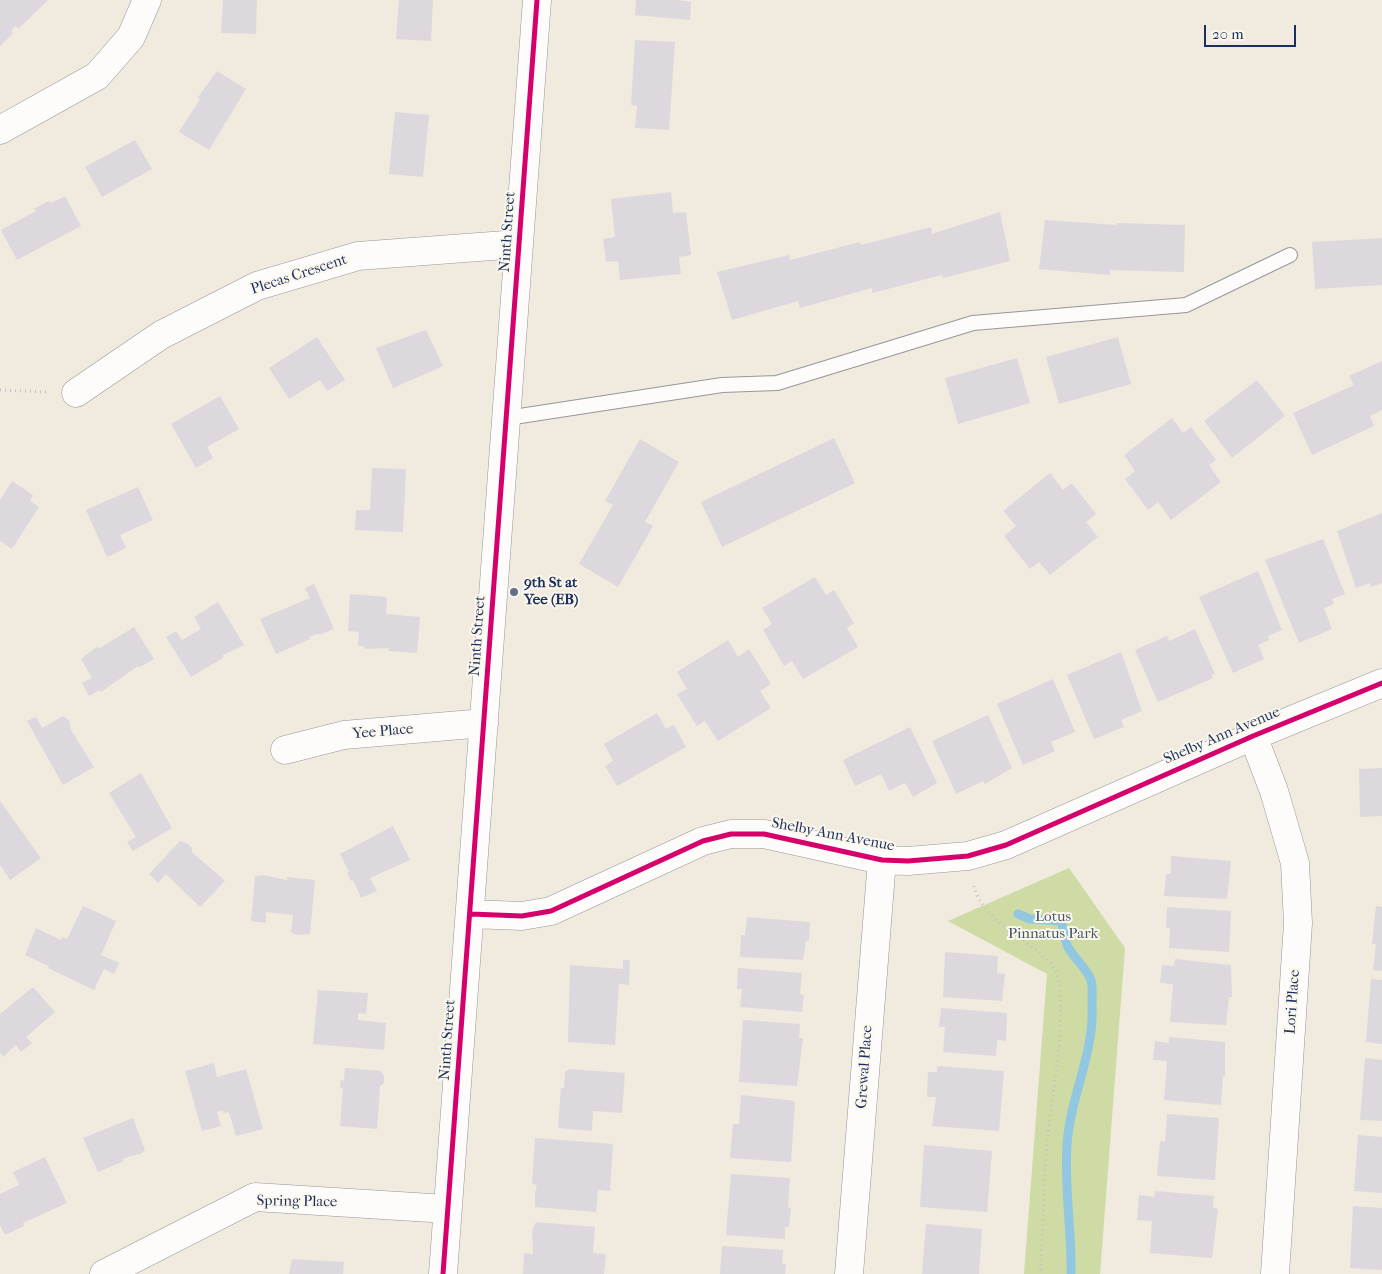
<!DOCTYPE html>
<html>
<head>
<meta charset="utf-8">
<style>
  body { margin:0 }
  #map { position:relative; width:1382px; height:1274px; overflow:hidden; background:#f1eadf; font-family:"IM FELL French Canon",serif }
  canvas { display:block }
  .scale { position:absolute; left:1204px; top:25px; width:92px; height:22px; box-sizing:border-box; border:2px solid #1b2f5e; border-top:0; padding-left:6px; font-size:15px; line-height:18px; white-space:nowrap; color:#1b2f5e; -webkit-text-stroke:4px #fbf7ec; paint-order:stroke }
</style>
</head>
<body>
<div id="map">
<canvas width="1382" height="1274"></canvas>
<div class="scale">20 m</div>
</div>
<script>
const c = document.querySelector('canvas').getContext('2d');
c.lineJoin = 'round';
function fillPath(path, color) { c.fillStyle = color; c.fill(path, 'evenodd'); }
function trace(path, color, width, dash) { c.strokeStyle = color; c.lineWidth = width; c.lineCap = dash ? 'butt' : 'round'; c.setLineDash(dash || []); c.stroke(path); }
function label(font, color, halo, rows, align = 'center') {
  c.font = font + ' "IM FELL French Canon",serif'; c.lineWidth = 4; c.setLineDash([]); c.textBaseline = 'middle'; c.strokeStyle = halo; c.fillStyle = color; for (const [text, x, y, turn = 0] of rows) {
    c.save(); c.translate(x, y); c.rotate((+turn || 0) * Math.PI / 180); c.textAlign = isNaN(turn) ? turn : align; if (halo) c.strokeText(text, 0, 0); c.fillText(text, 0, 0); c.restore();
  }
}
fillPath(new Path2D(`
  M 1069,868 L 1125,948 L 1100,1274 L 1024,1274 L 1047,974 L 948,921 Z`), '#cedba4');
trace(new Path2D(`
  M 1018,914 L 1030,919 L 1060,921 C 1066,930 1063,940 1069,949 C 1076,960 1086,968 1091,980 C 1093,987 1092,996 1092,1003 C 1095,1053 1070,1096 1067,1145 C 1064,1188 1072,1231 1071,1274`), '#92c7e2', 9);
fillPath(new Path2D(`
  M 0,0 L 48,0 L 18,29 L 16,26 L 11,31 L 13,33 L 0,46 Z
  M 223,0 L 257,0 L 256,34 L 221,33 Z
  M 399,0 L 433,0 L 431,41 L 396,39 Z
  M 636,0 L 677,0 L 691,2 L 690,20 L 635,15 Z
  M 635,40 L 675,42 L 669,130 L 635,128 L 637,106 L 631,105 Z
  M 217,71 L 246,89 L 209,150 L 179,132 L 200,99 L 198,97 Z
  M 395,112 L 429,115 L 423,177 L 389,174 Z
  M 135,140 L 152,169 L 102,197 L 85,167 Z
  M 671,192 L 673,213 L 686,212 L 691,255 L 679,257 L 681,274 L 620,280 L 618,261 L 606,262 L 603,239 L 615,237 L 611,199 Z
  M 65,196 L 81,226 L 17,260 L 1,230 L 36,211 L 34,209 L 49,201 L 51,203 Z
  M 1000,212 L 1010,261 L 943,278 L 942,275 L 872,293 L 872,288 L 800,308 L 798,301 L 732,320 L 717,272 L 789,255 L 790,260 L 860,242 L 861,245 L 931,227 L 932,234 Z
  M 1045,220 L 1117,225 L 1117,223 L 1185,225 L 1184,272 L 1110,270 L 1110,275 L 1039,269 Z
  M 1382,238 L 1382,285 L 1315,289 L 1312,242 Z
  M 426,330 L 443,366 L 393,388 L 376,348 Z
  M 317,337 L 345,380 L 327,391 L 320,380 L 289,399 L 269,368 Z
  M 1118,337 L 1131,384 L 1059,404 L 1046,357 Z
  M 1017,358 L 1030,403 L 958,424 L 945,378 Z
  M 1382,361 L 1382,410 L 1370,416 L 1374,426 L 1312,455 L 1293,413 L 1354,385 L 1349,376 Z
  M 1257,380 L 1285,416 L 1232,458 L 1204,421 Z
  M 220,396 L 239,429 L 207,447 L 213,458 L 196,468 L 171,424 Z
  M 1172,418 L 1183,433 L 1191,427 L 1216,460 L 1209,465 L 1221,482 L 1171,520 L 1158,502 L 1148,510 L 1125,479 L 1135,471 L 1124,455 Z
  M 834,438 L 855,483 L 722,547 L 701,502 Z
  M 640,439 L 679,462 L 645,522 L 653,526 L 618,587 L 579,564 L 613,505 L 605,501 Z
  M 372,468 L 406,469 L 403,532 L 355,530 L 356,510 L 370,510 Z
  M 1050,473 L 1063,490 L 1072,483 L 1096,514 L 1086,522 L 1098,537 L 1050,575 L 1039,562 L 1030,569 L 1004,536 L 1016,526 L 1003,511 Z
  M 12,481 L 33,495 L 30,501 L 39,507 L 12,549 L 0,541 L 0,500 Z
  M 138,487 L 153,520 L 120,535 L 126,548 L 107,557 L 86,510 Z
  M 1382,513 L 1382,583 L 1371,587 L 1370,583 L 1356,588 L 1337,531 Z
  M 1323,539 L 1345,594 L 1332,599 L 1334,604 L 1324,608 L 1332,629 L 1299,643 L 1265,560 Z
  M 1258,571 L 1282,630 L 1268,636 L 1269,640 L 1258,645 L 1264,659 L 1233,673 L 1199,597 Z
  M 815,577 L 826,595 L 834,590 L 854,623 L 847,628 L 858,647 L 803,679 L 792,661 L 784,666 L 763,630 L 772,624 L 762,608 Z
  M 314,584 L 334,629 L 319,635 L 319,633 L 309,637 L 310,639 L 276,654 L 260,619 L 310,598 L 305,588 Z
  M 350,594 L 387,597 L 386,614 L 420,617 L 417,653 L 388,651 L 389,648 L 365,649 L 363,646 L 358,646 L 359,632 L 348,631 Z
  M 218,602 L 244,645 L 223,655 L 223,658 L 191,677 L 166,637 L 176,631 L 182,640 L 201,629 L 194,617 Z
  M 134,627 L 154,659 L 140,667 L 138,666 L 101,692 L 100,690 L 89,696 L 82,683 L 92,678 L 81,659 L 96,647 L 100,648 Z
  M 1195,629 L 1215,674 L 1211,675 L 1213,678 L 1158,702 L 1135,650 L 1167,636 L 1169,641 Z
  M 728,640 L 738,657 L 749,649 L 771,684 L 760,691 L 771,708 L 718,741 L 705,721 L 697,726 L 677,694 L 687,689 L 677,672 Z
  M 1121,652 L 1142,711 L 1121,720 L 1124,727 L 1094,739 L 1067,675 Z
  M 1053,679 L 1075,732 L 1051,742 L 1055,751 L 1023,765 L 997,704 Z
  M 657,713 L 666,729 L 674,725 L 686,747 L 617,786 L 605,766 L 613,761 L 604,744 Z
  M 988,715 L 1012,768 L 985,784 L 983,781 L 956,794 L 932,741 Z
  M 63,716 L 69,720 L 71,730 L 94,767 L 63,785 L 27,721 L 36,717 L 42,728 Z
  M 910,727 L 937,783 L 913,797 L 905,783 L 889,791 L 881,774 L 855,786 L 843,760 Z
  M 1382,768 L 1382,816 L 1360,817 L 1359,769 Z
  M 141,773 L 172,828 L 133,851 L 127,842 L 136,837 L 109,793 Z
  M 0,801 L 41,858 L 10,880 L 0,865 Z
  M 393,826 L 410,860 L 370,878 L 377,891 L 361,898 L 353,880 L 351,881 L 347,873 L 349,872 L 340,854 Z
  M 180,841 L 188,844 L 192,848 L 192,852 L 225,881 L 200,907 L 166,874 L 158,883 L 149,874 Z
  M 1171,856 L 1231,861 L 1227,899 L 1164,896 L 1166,874 L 1171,874 Z
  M 263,875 L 287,880 L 287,877 L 315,880 L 310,934 L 296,935 L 291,932 L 293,915 L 266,912 L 266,923 L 251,921 L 255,876 Z
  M 83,906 L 116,921 L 101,955 L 119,963 L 114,974 L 104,969 L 94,990 L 48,968 L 49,966 L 25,955 L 36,928 L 61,940 L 62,937 L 67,939 Z
  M 1376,906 L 1382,907 L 1382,971 L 1373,970 L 1376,944 L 1372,944 Z
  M 1167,907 L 1231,911 L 1229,952 L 1169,948 L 1170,928 L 1166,928 Z
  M 747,917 L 810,922 L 809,941 L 806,941 L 803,960 L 740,957 L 741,935 L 745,935 Z
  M 945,952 L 998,956 L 997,973 L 1005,974 L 1002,1001 L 943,997 Z
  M 1175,959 L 1231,965 L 1232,997 L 1229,997 L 1226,1025 L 1170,1022 L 1173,984 L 1160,983 L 1162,965 L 1174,966 Z
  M 623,960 L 630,960 L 629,985 L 619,984 L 615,1045 L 568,1042 L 570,965 L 623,969 Z
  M 738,968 L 802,973 L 800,994 L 804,995 L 802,1012 L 740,1007 L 742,989 L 737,989 Z
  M 1371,979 L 1382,980 L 1382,1044 L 1366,1042 Z
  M 33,987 L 55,1012 L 26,1037 L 32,1043 L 21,1052 L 16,1045 L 3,1057 L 0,1053 L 0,1014 Z
  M 318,990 L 368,993 L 366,1014 L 358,1013 L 358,1020 L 386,1023 L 384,1050 L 313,1044 Z
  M 941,1008 L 1007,1013 L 1006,1041 L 997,1040 L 996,1056 L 943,1052 L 945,1027 L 939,1027 Z
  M 743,1020 L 800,1024 L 799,1038 L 803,1038 L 797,1086 L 739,1082 Z
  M 1169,1037 L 1225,1042 L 1225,1076 L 1223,1076 L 1221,1105 L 1164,1100 L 1167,1061 L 1153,1060 L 1155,1041 L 1169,1043 Z
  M 1365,1058 L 1382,1060 L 1382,1121 L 1360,1120 Z
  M 214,1063 L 217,1077 L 246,1069 L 263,1129 L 236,1136 L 229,1112 L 223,1113 L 223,1110 L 217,1112 L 221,1126 L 202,1131 L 185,1071 Z
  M 937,1066 L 1004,1071 L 999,1131 L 932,1126 L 936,1097 L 927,1097 L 928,1072 L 937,1072 Z
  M 345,1068 L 381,1071 L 384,1076 L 384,1083 L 380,1086 L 377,1129 L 340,1126 L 343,1088 L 340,1088 L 341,1080 L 344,1081 Z
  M 569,1069 L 625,1073 L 622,1113 L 593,1111 L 592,1131 L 558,1128 L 561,1088 L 564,1088 L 565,1072 Z
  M 741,1095 L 795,1101 L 791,1162 L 730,1158 L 733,1124 L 739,1124 Z
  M 1167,1114 L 1219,1118 L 1215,1180 L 1157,1176 L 1160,1141 L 1165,1142 Z
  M 133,1118 L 145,1150 L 141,1154 L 130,1156 L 123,1159 L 124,1161 L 98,1172 L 83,1138 Z
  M 1358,1135 L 1382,1137 L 1382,1193 L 1354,1191 Z
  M 535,1138 L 613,1144 L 610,1191 L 598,1190 L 596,1212 L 535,1207 L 535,1193 L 537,1185 L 532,1184 Z
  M 924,1145 L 992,1151 L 987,1212 L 920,1207 Z
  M 45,1157 L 67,1203 L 23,1223 L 24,1226 L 5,1235 L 0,1225 L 0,1194 L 19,1185 L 13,1172 Z
  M 731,1174 L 790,1178 L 788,1207 L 791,1208 L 789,1227 L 785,1227 L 785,1239 L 726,1235 Z
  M 1155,1191 L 1214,1196 L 1213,1208 L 1218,1209 L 1212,1258 L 1150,1253 L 1152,1221 L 1137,1220 L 1139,1195 L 1154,1197 Z
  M 1353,1206 L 1382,1208 L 1382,1270 L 1350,1268 Z
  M 536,1222 L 595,1227 L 593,1253 L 606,1254 L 604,1274 L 523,1274 L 524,1253 L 533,1254 L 532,1230 Z
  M 926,1224 L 982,1229 L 979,1274 L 922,1274 Z
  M 722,1246 L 783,1250 L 782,1264 L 786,1264 L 785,1274 L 720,1274 Z
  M 292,1259 L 344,1262 L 343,1274 L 289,1274 Z`), '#ddd8dd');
const lane = new Path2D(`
  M 507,418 L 722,385 L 777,383 L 973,323 L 1186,305 L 1290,255`);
const street = new Path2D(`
  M 0,130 L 97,76 L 131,37 L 147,0
  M 76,393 L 161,335 L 257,286 L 358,256 L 519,244
  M 1253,736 L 1274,791 L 1295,863 L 1298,923 L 1275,1274
  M 285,750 L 344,735 L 484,723
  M 470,914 L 522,916 L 551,911 L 703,841 L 731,834 L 764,834 L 882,860 L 908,861 L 968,856 L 1006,845 L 1253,736 L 1382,683
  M 104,1274 L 255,1197 L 447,1209
  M 443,1274 L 537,0
  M 849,1274 L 882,860`);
trace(lane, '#979699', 16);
trace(street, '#979699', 29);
trace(new Path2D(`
  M 0,390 L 47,392
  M 974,886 C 983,926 1043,943 1056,972 C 1069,1004 1052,1097 1048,1134 C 1043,1181 1044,1227 1040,1274`), '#c1c1c4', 3, [1, 4]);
trace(lane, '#fdfcfa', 14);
trace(street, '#fdfcfa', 28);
trace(new Path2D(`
  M 470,914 L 522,916 L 551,911 L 703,841 L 731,834 L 764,834 L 882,860 L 908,861 L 968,856 L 1006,845 L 1253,736 L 1382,683
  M 443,1274 L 537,0`), '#d6006c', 5);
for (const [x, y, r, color] of [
  [514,592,5,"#66708b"]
]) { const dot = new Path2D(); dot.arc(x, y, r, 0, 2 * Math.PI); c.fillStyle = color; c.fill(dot); trace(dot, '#fbf7ec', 2); }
label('15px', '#1b2f5e', '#fbf7ec', [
  ["Ninth Street",508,232,-86],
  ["Plecas Crescent",299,275,-18],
  ["Ninth Street",478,636,-86],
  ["Yee Place",383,732,-5],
  ["Shelby Ann Avenue",1222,736,-23],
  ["Shelby Ann Avenue",833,835,11],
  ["Lori Place",1293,1002,-86],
  ["Ninth Street",448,1040,-86],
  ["Grewal Place",865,1067,-86],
  ["Spring Place",297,1202,1]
]);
label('bold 15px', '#1b2f5e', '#fbf7ec', [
  ["9th St at",524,583],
  ["Yee (EB)",524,600]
], 'left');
label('15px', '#415764', '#fbf7ec', [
  ["Lotus",1053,917],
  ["Pinnatus Park",1053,934]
]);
</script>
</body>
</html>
